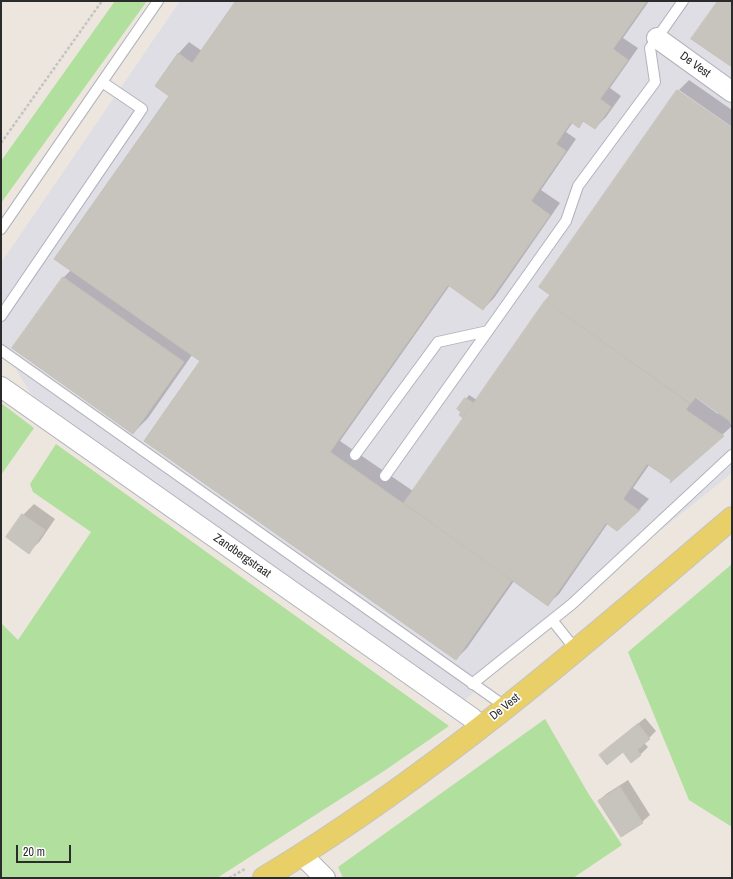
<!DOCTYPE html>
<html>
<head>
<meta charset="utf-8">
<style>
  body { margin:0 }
  #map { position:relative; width:733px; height:879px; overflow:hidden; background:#ece6de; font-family:"Archivo Narrow",sans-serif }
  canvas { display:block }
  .frame { position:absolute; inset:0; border:2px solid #2b2b2b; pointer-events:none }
  .scale { position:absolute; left:16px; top:845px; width:55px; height:18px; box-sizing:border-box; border:2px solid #2b2b2b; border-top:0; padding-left:5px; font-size:12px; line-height:14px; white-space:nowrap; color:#2b2b2b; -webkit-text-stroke:3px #fff; paint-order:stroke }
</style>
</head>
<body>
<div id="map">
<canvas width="733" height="879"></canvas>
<div class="frame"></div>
<div class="scale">20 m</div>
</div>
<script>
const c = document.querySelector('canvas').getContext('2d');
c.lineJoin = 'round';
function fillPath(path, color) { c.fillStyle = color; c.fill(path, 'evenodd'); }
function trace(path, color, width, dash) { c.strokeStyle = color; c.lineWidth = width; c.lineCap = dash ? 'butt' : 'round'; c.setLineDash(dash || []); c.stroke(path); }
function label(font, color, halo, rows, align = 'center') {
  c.font = font + ' "Archivo Narrow",sans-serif'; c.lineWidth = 3.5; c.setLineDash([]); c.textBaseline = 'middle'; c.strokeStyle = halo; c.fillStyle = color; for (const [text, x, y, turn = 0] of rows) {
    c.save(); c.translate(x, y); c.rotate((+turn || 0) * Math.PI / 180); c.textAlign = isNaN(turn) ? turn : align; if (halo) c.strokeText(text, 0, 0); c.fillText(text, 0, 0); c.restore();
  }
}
fillPath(new Path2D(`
  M 180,1 L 732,1 L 732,473 L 565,607 L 458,707 L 31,394 L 1,345 L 1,263 Z`), '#e0dee5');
fillPath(new Path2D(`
  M 115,1 L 147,1 L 1,203 L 1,161 Z
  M 1,403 L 34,428 L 1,475 Z
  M 56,444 L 449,726 L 384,771 L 217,878 L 1,878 L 1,623 L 18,640 L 91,532 L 33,492 L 30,484 Z
  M 732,564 L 732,827 L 689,800 L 628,652 Z
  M 545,719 L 588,793 L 622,845 L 573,878 L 343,878 L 338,867 Z`), '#b1df9e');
fillPath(new Path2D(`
  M 237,1 L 649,1 L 623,38 L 638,48 L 610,88 L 621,96 L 606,117 L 595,128 L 584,121 L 579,126 L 573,122 L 566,132 L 576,139 L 541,190 L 560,203 L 494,298 L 483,309 L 450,285 L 340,441 L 413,491 L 465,418 L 460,415 L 463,412 L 459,409 L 469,395 L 477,400 L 551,294 L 540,287 L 679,90 L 679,92 L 732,130 L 732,420 L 730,422 L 732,426 L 672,480 L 649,465 L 633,488 L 649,499 L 639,510 L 608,523 L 559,594 L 548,604 L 514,581 L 467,648 L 456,659 L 201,361 L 192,355 L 148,418 L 133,433 L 14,348 L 64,277 L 71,270 L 170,96 L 156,86 L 179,53 L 189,42 L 202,51 ZM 697,397 L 719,412 L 718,414 L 696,398 Z
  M 689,80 L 732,110 L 732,127 L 679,90 Z
  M 34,504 L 55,519 L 40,541 L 29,552 L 23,515 Z
  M 645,718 L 656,731 L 644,743 L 648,747 L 641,754 L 608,748 Z
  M 628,780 L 650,815 L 642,822 L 599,801 L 606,794 Z`), '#0003');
const building = new Path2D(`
  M 236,1 L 647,1 L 613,49 L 628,60 L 600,99 L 611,107 L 595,129 L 583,121 L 579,128 L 571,122 L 556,144 L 566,151 L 531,201 L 550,215 L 483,310 L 448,285 L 330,452 L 512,580 L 456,660 L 144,441 L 200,361 L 54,259 L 169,96 L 155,86 L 178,53 L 192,63 Z
  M 718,1 L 732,1 L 732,67 L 691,39 Z
  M 677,90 L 732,128 L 731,422 L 696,397 L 690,404 L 545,301 L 550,295 L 539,287 Z
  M 63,277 L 184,362 L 133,434 L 12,348 Z
  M 545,301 L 690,403 L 686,410 L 724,436 L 670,483 L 671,480 L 647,464 L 623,499 L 638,510 L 641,509 L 617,531 L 606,523 L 548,606 L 404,503 Z
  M 465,398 L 474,403 L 463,418 L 459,415 L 461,412 L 457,409 Z
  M 22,514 L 45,530 L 29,554 L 6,537 Z
  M 638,724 L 650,739 L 637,750 L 641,755 L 631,763 L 623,752 L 607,765 L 599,755 Z
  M 620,787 L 643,823 L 621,837 L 598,801 Z`);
fillPath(building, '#c7c3bd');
trace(building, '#c7c2b7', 1);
const service = new Path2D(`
  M 102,82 L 158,1
  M 1,229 L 102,82 L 142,109 L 1,316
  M 1,350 L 506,707
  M 355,455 L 438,342 L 488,331
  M 385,476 L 566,221 L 578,186 L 655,82 L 650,48 L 683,1
  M 552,620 L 576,650
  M 472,684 L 572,604 L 732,455`);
const minor = new Path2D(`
  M 657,38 L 732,92
  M 1,387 L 472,718 L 480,727
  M 302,855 L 325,878`);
const primary = new Path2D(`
  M 264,878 C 433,776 583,646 732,518`);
trace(service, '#b1b3bd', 12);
trace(minor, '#b1b3bd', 22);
trace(primary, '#c4c4c4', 24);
trace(new Path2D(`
  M 1,143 L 102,1
  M 229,878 L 245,869`), '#c4c4c4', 2.5, [3, 2]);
trace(service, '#fff', 10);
trace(minor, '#fff', 20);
trace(primary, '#e8cf67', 22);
label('12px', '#2b2b2b', '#fff', [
  ["De Vest",695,65,36],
  ["Zandbergstraat",242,556,35],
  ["De Vest",505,707,-39]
]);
</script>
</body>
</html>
